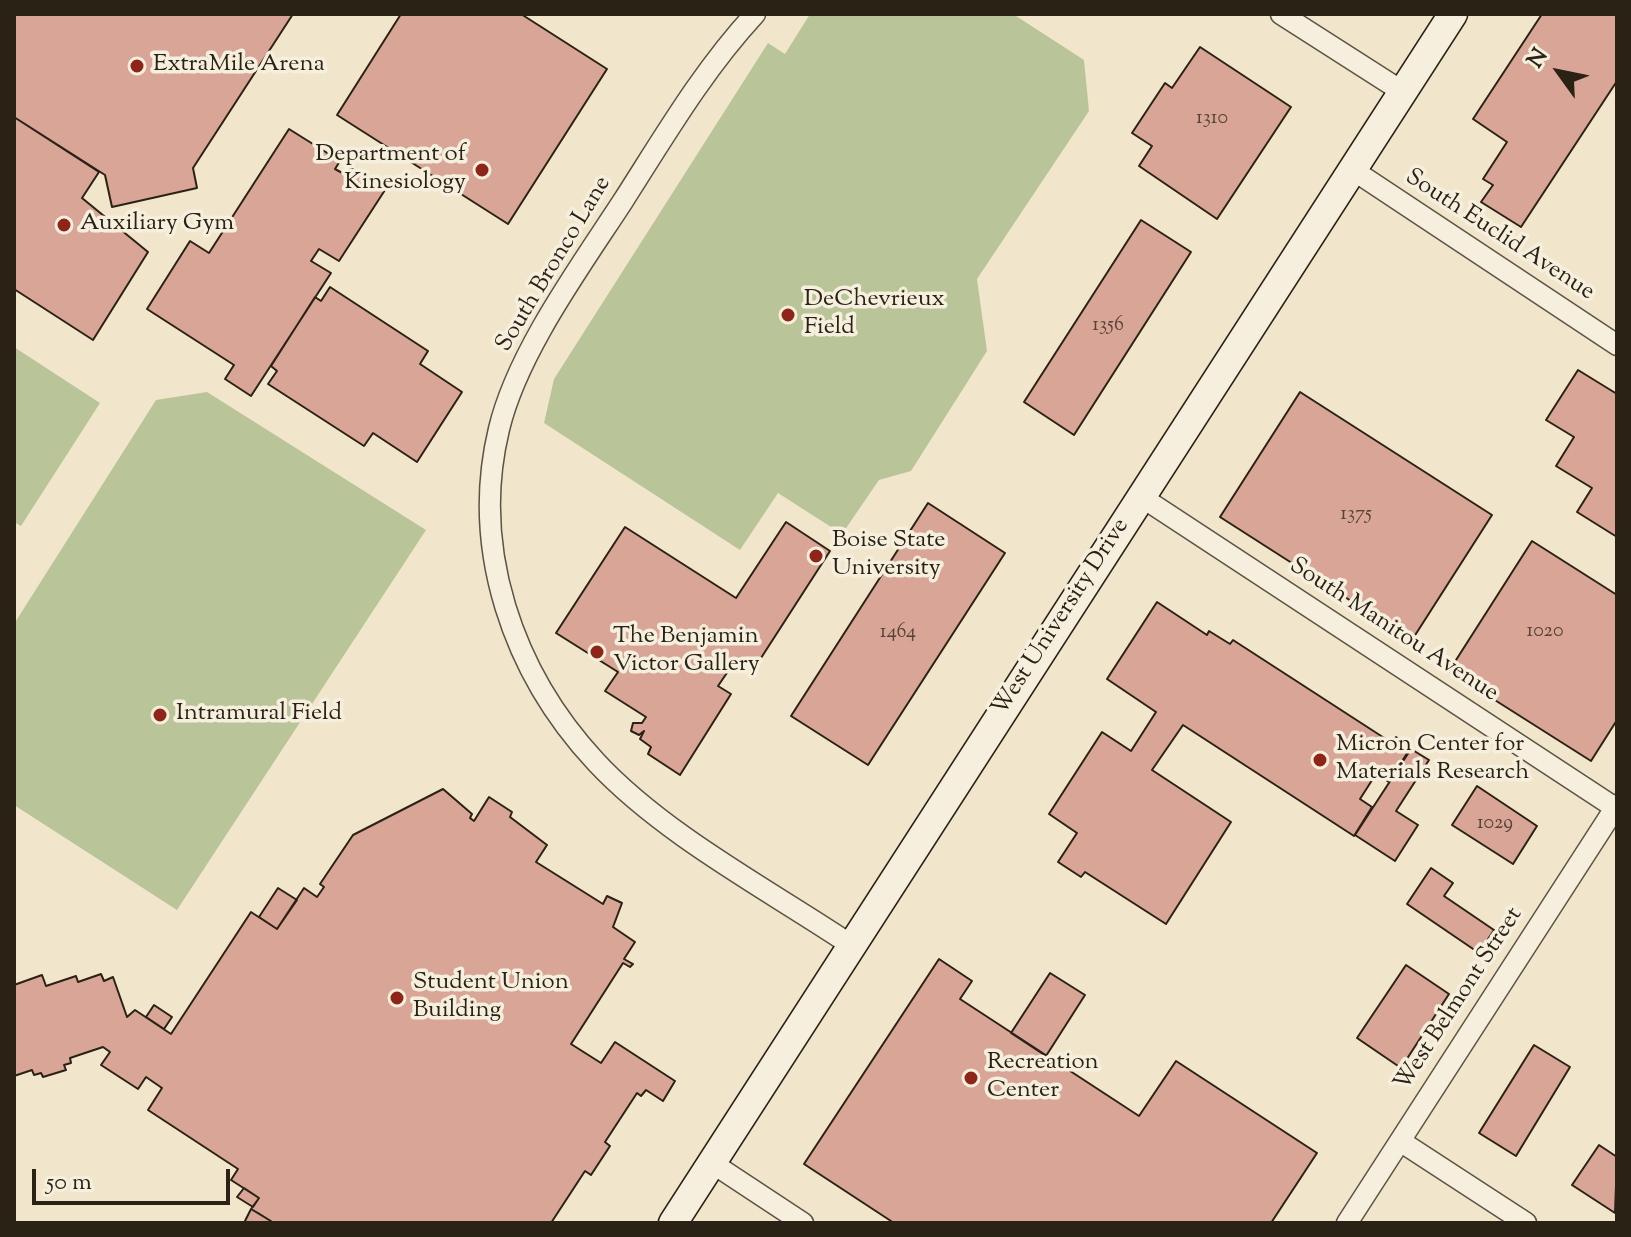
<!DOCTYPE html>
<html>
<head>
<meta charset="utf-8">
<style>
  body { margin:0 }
  #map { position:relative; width:1631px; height:1237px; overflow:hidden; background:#f1e6cb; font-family:"Sorts Mill Goudy",serif }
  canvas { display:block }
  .frame { position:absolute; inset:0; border:16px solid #2b2216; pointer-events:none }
  .north { position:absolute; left:1519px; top:32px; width:80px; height:80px; -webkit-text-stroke:6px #f6efdd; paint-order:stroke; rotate:303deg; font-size:22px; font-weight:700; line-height:32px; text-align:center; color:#2b2216 }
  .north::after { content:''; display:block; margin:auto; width:28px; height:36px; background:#2b2216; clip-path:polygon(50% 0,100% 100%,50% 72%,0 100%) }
  .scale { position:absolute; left:32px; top:1169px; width:198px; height:36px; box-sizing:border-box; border:4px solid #2b2216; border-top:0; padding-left:10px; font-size:24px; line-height:28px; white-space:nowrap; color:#2b2216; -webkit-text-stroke:6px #f6efdd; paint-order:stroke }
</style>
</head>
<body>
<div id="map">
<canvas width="1631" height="1237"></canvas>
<div class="frame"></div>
<div class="north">N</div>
<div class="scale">50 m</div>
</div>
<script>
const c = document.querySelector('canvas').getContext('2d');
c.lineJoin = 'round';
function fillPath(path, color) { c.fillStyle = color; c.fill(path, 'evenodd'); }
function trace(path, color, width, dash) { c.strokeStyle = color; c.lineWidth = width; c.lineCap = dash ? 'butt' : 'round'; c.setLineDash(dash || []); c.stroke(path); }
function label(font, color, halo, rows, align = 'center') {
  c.font = font + ' "Sorts Mill Goudy",serif'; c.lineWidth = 7; c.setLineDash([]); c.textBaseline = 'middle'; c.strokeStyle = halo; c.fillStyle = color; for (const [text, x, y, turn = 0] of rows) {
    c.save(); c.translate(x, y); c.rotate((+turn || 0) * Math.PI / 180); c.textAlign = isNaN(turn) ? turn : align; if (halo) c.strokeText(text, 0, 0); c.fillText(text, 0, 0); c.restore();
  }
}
fillPath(new Path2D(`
  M 810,14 L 1013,14 L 1084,60 L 1089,111 L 977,279 L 987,351 L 911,471 L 879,480 L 842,534 L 778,493 L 740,550 L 544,423 L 554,379 L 768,43 L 785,54 Z
  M 14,347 L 100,403 L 21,526 L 14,522 Z
  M 207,392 L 426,530 L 177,910 L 14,805 L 14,624 L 156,400 Z`), '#b9c598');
const building = new Path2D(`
  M 14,14 L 293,14 L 193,168 L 197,188 L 112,207 L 105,175 L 14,117 Z
  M 401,14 L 521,14 L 607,69 L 508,224 L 337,115 Z
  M 1542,14 L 1617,14 L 1617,81 L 1521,227 L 1481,202 L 1493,185 L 1483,179 L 1507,142 L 1473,119 Z
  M 1200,47 L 1291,107 L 1217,219 L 1139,166 L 1152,146 L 1132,133 L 1165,83 L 1172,88 Z
  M 14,117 L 99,172 L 82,198 L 148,252 L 93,340 L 14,289 Z
  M 289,129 L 340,161 L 335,169 L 346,175 L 351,168 L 385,190 L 339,261 L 319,249 L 311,261 L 331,273 L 251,396 L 225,379 L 234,365 L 147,309 L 190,241 L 209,253 Z
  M 1141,220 L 1191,252 L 1074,435 L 1024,402 Z
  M 330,287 L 428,351 L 420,364 L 462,392 L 417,462 L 373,433 L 364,446 L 268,384 L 277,371 L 271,366 L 315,297 L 321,301 Z
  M 1578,370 L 1617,394 L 1617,537 L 1577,512 L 1592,488 L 1556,466 L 1574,437 L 1546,420 Z
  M 1300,392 L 1492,515 L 1412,640 L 1220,517 Z
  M 928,503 L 1005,553 L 868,765 L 791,716 Z
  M 786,522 L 830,551 L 761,658 L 733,664 L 718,686 L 731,694 L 680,775 L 648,754 L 651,747 L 640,739 L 644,731 L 639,735 L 631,731 L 633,723 L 642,723 L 646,717 L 605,691 L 618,672 L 556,633 L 625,527 L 736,598 Z
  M 1532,541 L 1617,595 L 1617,720 L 1591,761 L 1449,671 Z
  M 1157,602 L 1207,635 L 1209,631 L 1230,644 L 1233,640 L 1392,743 L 1396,737 L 1411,747 L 1389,782 L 1376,774 L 1360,799 L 1372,807 L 1354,836 L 1183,725 L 1152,770 L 1231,822 L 1166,924 L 1085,872 L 1081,877 L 1058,862 L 1077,833 L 1049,814 L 1102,732 L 1131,751 L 1156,712 L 1107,679 Z
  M 1411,749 L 1429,760 L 1396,811 L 1418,825 L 1395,861 L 1355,835 Z
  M 1477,786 L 1537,826 L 1513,864 L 1452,825 Z
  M 443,789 L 472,814 L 470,818 L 474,821 L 489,797 L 512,812 L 510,817 L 547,845 L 536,862 L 603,904 L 607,896 L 622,903 L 613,927 L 635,942 L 624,959 L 633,964 L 630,967 L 623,963 L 571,1044 L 601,1063 L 615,1042 L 675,1081 L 663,1101 L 646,1090 L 641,1096 L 637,1093 L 605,1142 L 610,1146 L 591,1175 L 585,1171 L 551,1223 L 274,1223 L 251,1209 L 259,1198 L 231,1180 L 238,1169 L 148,1110 L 162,1088 L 146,1077 L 138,1089 L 101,1065 L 110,1052 L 103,1047 L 70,1058 L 71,1063 L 64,1065 L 66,1070 L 43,1077 L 41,1073 L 34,1075 L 32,1070 L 14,1076 L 14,985 L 42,975 L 46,986 L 76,976 L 78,982 L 101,974 L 104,981 L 113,977 L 127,1017 L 135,1010 L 171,1034 L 251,912 L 277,929 L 304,888 L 317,897 L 324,887 L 320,884 L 353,835 Z
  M 1431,868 L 1453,883 L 1444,896 L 1494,930 L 1479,953 L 1407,904 Z
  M 278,888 L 297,900 L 277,929 L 259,917 Z
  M 939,959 L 972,981 L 960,999 L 1139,1116 L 1176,1061 L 1317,1153 L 1271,1223 L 894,1223 L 804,1164 Z
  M 1406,965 L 1449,994 L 1401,1068 L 1357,1038 Z
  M 1050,973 L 1085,995 L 1046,1056 L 1011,1033 Z
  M 154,1005 L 172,1017 L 164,1029 L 146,1017 Z
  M 1534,1045 L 1570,1067 L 1516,1156 L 1479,1133 Z
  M 1599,1145 L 1617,1157 L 1615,1213 L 1572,1185 Z
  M 244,1188 L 259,1198 L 253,1207 L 237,1197 Z
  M 251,1209 L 258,1213 L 274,1223 L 244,1223 Z`);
fillPath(building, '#d9a596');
trace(building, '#2b2216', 2);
const street = new Path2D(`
  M 755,14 C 703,70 664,137 623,201 C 580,267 517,353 499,429 C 470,549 513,673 596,762 C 664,835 769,890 851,945
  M 1281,14 L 1403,92
  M 1353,170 L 1617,345
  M 1140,496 L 1617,809
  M 1400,1141 L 1526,1223
  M 712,1163 L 803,1223
  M 1347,1223 L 1617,805`);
const secondary = new Path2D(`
  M 673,1223 L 1453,14`);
trace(street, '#5c5343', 23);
trace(secondary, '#2b2216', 31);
trace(street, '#f6efdd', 20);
trace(secondary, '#f6efdd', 28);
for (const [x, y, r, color] of [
  [137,66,8,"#8f2418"],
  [482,170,8,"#8f2418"],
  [64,225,8,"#8f2418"],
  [788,315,8,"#8f2418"],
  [816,556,8,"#8f2418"],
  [597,652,8,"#8f2418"],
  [160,715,8,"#8f2418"],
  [1320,760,8,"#8f2418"],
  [397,998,8,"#8f2418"],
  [971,1078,8,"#8f2418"]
]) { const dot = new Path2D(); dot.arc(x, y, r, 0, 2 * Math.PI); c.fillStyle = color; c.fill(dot); trace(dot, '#f6efdd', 3); }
label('20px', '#564336', null, [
  ["1310",1212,120],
  ["1356",1108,327],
  ["1375",1356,516],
  ["1020",1545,633],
  ["1464",898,634],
  ["1029",1495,825]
]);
label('24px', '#2b2216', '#f6efdd', [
  ["ExtraMile Arena",153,66],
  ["Department of",466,156,"right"],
  ["Kinesiology",466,184,"right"],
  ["Auxiliary Gym",80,225],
  ["DeChevrieux",804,301],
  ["Field",804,329],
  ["Boise State",832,542],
  ["University",832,570],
  ["The Benjamin",613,638],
  ["Victor Gallery",613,666],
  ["Intramural Field",176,715],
  ["Micron Center for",1336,746],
  ["Materials Research",1336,774],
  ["Student Union",413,984],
  ["Building",413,1012],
  ["Recreation",987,1064],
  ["Center",987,1092]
], 'left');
label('24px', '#2b2216', '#f6efdd', [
  ["South Euclid Avenue",1499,236,33],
  ["South Bronco Lane",555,265,-59],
  ["West University Drive",1062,618,-57],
  ["South Manitou Avenue",1393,631,33],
  ["West Belmont Street",1460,1000,-57]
]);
</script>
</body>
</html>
